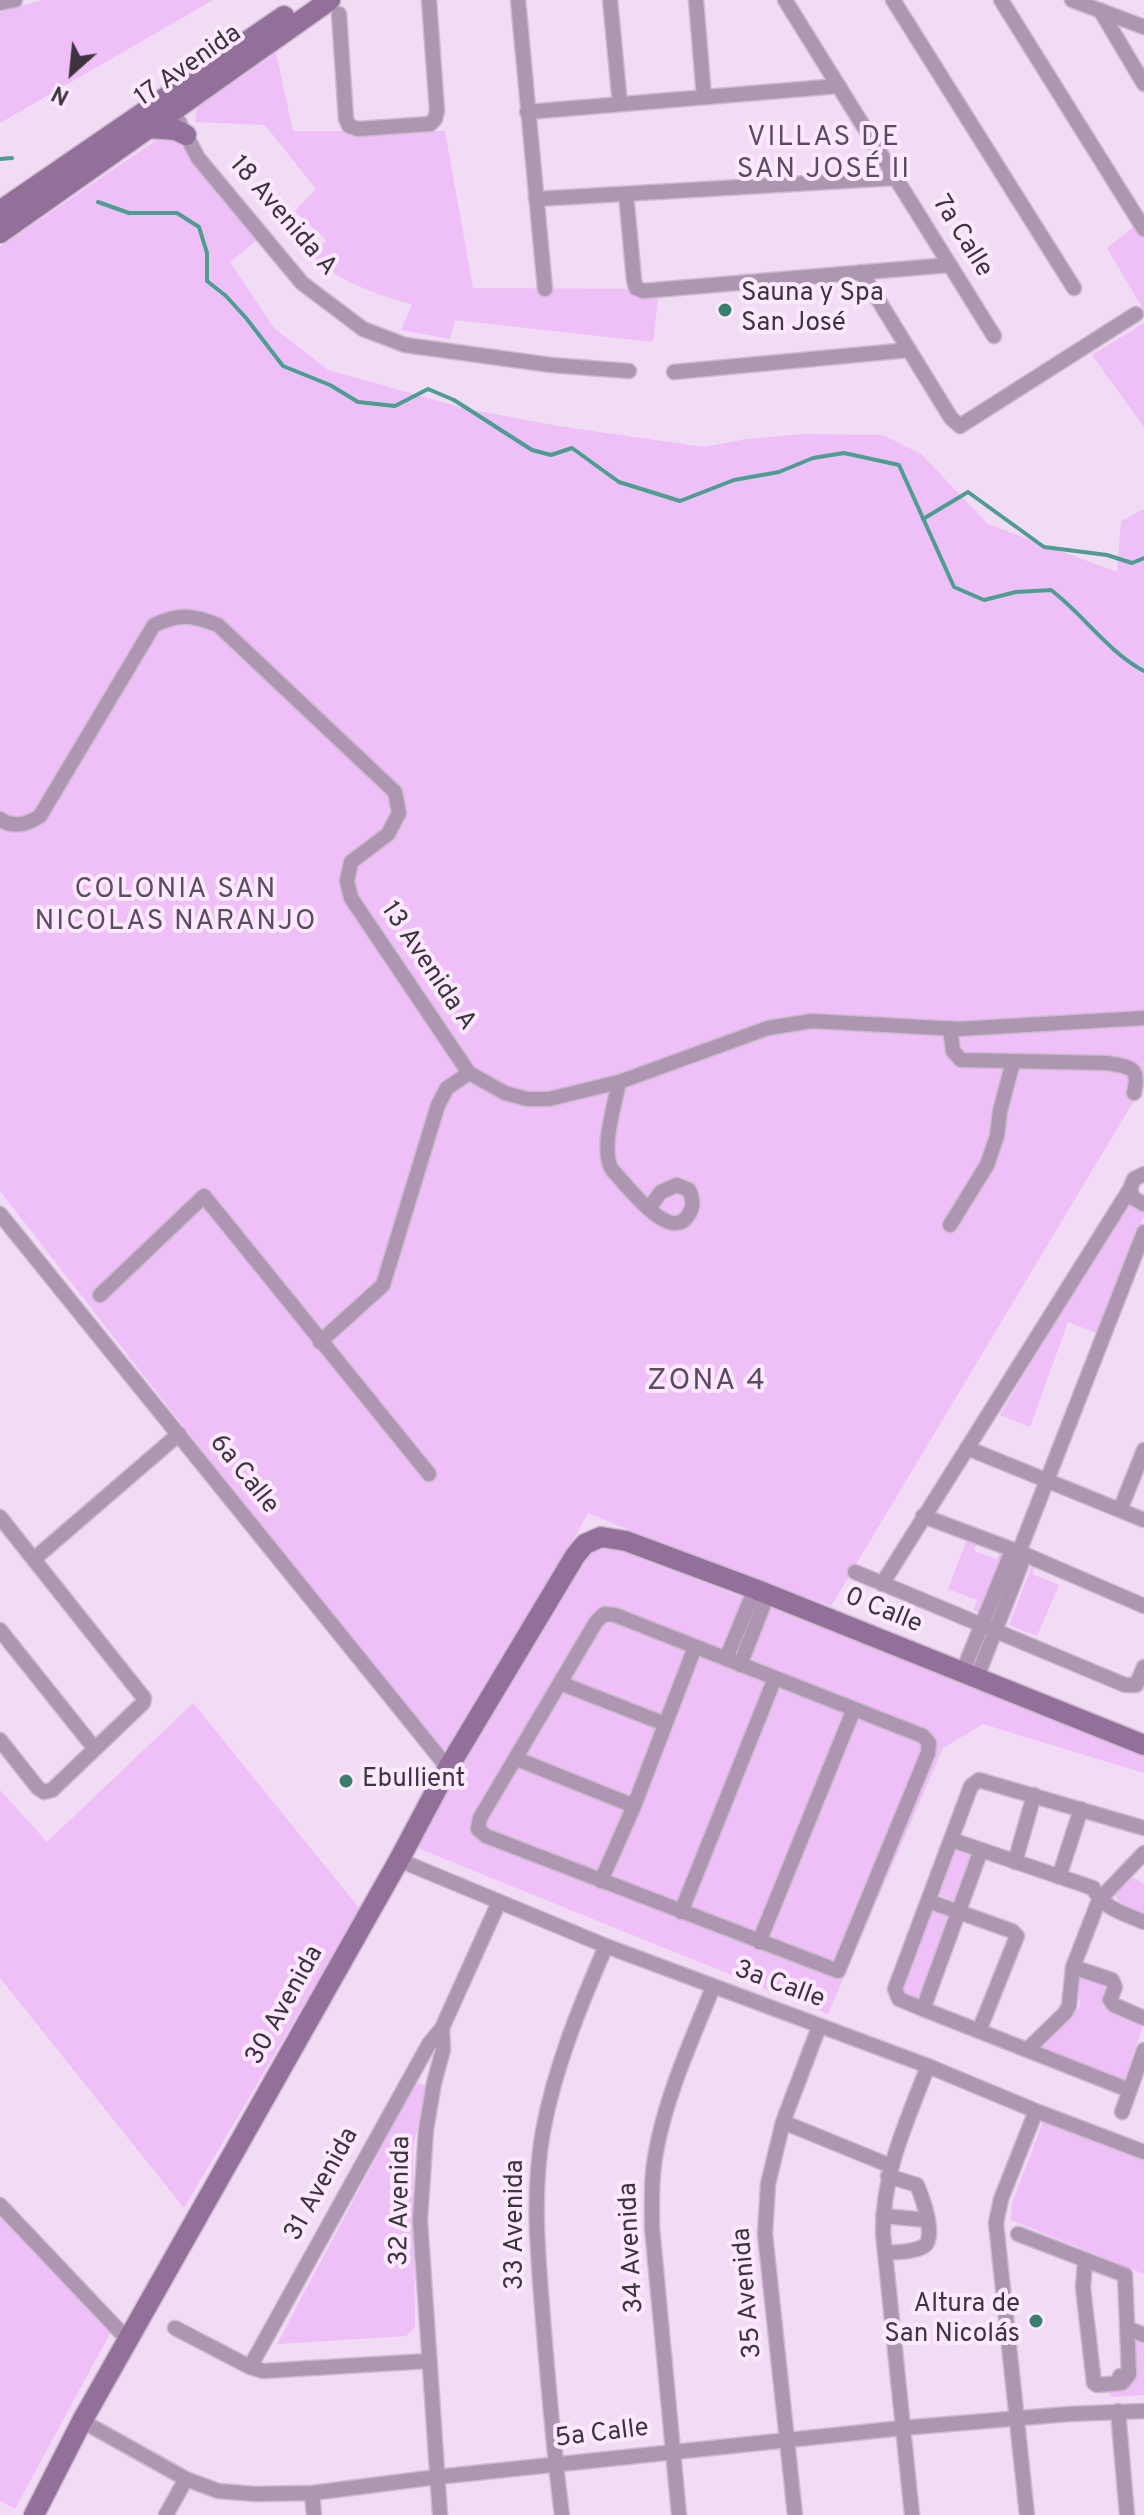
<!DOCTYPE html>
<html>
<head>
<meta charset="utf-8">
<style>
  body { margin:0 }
  #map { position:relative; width:1144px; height:2515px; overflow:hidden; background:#f1dbf5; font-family:Overpass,sans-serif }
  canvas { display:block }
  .north { position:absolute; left:32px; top:32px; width:80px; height:80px; -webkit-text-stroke:6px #fce9ff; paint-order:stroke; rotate:207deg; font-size:22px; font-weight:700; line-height:32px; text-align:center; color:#3d343e }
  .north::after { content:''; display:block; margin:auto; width:28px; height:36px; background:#3d343e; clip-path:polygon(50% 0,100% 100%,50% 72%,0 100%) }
</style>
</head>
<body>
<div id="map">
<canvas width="1144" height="2515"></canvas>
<div class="north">N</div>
</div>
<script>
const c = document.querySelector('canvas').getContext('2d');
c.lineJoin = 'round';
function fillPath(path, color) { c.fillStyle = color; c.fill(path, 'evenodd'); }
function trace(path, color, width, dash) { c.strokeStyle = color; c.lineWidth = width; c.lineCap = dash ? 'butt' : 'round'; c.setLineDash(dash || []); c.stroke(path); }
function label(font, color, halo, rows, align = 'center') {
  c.font = font + ' Overpass,sans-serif'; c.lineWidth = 8; c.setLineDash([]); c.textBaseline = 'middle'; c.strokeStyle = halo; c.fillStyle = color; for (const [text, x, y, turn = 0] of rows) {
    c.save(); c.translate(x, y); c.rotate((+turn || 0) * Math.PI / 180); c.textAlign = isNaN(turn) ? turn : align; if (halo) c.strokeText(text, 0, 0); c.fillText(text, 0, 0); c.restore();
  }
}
fillPath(new Path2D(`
  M 42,0 L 213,0 L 0,123 L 0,12 Z
  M 276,53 L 293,131 L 445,131 L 473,288 L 659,289 L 653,342 L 455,320 L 450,339 L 401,330 L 412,305 C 376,293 335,282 309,252 L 327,241 L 295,211 L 316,189 L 265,125 L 195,122 L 197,108 Z
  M 164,135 L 176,140 L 184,149 L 258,239 L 230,262 L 274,328 L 328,370 L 467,409 L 558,426 L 704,447 L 747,439 L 804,434 L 883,435 L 921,454 L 988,524 L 1117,572 L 1121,521 L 1144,509 L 1144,1084 L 831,1606 L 687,1554 L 588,1513 L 447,1765 L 0,1191 L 0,247 Z
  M 1144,219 L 1144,311 L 1107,248 Z
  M 1144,323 L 1144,427 L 1092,355 Z
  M 1129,1198 L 1144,1207 L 1144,1216 L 1099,1334 L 1068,1322 L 1030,1427 L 1000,1415 Z
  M 968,1537 L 977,1540 L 974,1551 L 997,1559 L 1001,1549 L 1007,1551 L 981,1613 L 973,1610 L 977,1600 L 948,1589 Z
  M 594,1541 L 1144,1750 L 1144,1773 L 983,1724 L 943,1748 L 828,2014 L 415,1847 Z
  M 1033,1563 L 1036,1564 L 1032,1574 L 1059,1585 L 1037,1636 L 1009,1625 Z
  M 193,1703 L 360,1909 L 184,2208 L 0,1978 L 0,1790 L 47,1842 Z
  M 957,1846 L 976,1852 L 957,1902 L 937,1894 Z
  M 1134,1878 L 1144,1884 L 1144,1915 C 1124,1907 1096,1893 1134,1878 Z
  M 931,1904 L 954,1913 L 920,2001 L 896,1991 Z
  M 1077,1974 L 1109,1986 L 1102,2006 L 1144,2023 L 1124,2081 L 1041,2047 L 1080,2007 Z
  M 419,2083 L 426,2086 L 413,2149 L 415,2327 L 406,2336 L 277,2344 L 413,2088 Z
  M 1043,2122 L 1144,2161 L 1144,2274 L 1011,2220 L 1012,2203 Z
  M 0,2211 L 114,2326 L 15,2509 L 0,2501 Z
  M 1138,2335 L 1144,2338 L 1144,2395 L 1111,2397 L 1108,2389 L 1121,2387 L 1133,2340 Z`), '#efbff8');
trace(new Path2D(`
  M 0,159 L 12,158
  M 98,202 L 129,213 L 177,213 L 199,227 L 207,253 L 207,281 L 226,296 L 246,318 L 283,366 L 330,385 L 358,402 L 395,406 L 428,389 L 454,400 L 532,450 L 551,455 L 572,448 L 619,482 L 680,501 L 734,480 L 779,472 L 813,458 L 844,453 L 899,465 L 954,587 L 984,600 L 1016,592 L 1051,590 C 1084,615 1107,651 1144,671
  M 923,519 L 968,492 L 1044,547 L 1107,555 L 1132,563 L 1144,558`), '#4e9d91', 4);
const street = new Path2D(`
  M 518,0 L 545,289
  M 610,0 L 620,104
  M 696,0 L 704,97
  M 785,0 L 994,336
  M 893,0 L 1074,288
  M 1001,0 L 1144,229
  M 1072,0 L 1144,27
  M 0,3 L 15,0
  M 1100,10 L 1144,84
  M 339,14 L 346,119 L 349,126 L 358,129 L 430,124 L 435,119 L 437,111 L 429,0
  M 169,103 L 198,158 L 302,283 L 363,329 L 405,345 L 551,365 L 629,371
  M 527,112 L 839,86
  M 626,194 L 634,280 L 636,288 L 643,291 L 949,265
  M 536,199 L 896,178
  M 861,272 L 951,418 L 960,426 L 1136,314
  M 674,372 L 909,350
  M 0,819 C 14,829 28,824 40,816 L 154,625 C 180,613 192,615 218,625 L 395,792 L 399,813 L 388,834 L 351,862 L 347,881 L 351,898 L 469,1073 L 505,1093 L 527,1099 L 549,1099 L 619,1082 L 768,1028 L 812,1021 L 958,1029 L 1144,1018
  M 950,1028 L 953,1051 L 961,1060 L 1107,1063 C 1131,1067 1140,1067 1134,1093
  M 619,1082 C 615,1104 599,1153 613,1171 C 627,1185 671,1246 689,1214 C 694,1206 693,1199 689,1190 L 677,1185 L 661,1192 L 649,1208
  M 1144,1174 L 1134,1179 L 1130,1189 L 1133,1198 L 1144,1204
  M 0,1214 L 448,1768
  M 950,1225 L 987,1165 L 997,1136 L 1000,1111 L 1013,1062
  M 100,1295 L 204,1196 L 429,1474
  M 320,1342 L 383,1285 L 438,1105 L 447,1088 L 469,1073
  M 967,1448 L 1144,1520
  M 1120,1510 L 1144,1450
  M 923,1516 L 1019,1552 L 1144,1606
  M 0,1517 L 144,1698 L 143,1703 L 52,1790 L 44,1792 L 38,1788 L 0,1740
  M 34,1559 L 179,1434
  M 855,1572 L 1125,1685 L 1136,1685 L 1144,1667
  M 882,1584 L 1130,1189
  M 604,1614 L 615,1615 L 923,1736 L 929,1743 L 928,1753 L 838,1971 L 486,1836 L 478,1829 L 480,1818 L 596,1622 Z
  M 0,1630 L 95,1749
  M 726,1659 L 755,1589
  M 740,1665 L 768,1594
  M 963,1671 L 1009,1558 L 1019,1552
  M 977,1677 L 1021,1565 L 1019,1552 L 1144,1232
  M 560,1683 L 665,1724
  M 517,1759 L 634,1806
  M 952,1840 L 1093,1888 C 1104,1909 1123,1913 1144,1922
  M 399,1860 L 606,1946 L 928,2066 L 1036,2111 L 1144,2152
  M 1015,1862 L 1034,1795
  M 1059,1877 L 1081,1809
  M 601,1881 L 634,1806 L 695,1647
  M 928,1901 L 1012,1931 L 1017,1936 L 979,2031
  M 681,1912 L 775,1678
  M 759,1942 L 854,1709
  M 1073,1967 L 1112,1980 L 1115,1987 L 1110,2000 L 1114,2005 L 1144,2018
  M 923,2009 L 981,1850
  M 1028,2049 L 1065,2013 L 1069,2006 L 1073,1967 L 1099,1900 L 1144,1853
  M 1129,2090 L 923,2009 L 899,1999 L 895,1989 L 971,1786 L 979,1780 L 1144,1828
  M 1122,2112 L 1144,2050
  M 783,2122 L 891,2166
  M 0,2205 L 128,2340
  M 883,2216 L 928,2220
  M 1018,2234 L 1125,2275 L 1129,2374 L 1120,2376
  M 885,2253 C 896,2252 915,2252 924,2246 C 937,2237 922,2197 917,2185 L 888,2176
  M 1085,2260 L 1083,2288 L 1094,2383 L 1097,2385 L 1122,2383 L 1128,2376
  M 175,2328 L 250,2367 L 263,2371 L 428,2361
  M 1127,2328 L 1144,2335
  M 250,2367 L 429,2044 L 442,2028
  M 1118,2411 L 1127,2515
  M 82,2421 L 186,2479 L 218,2491 L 255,2494 L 312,2493 L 437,2477 L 902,2428 L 1069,2414 L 1144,2411
  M 312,2493 L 314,2515
  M 166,2515 L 186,2479
  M 440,2515 L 420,2220 L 426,2130 L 434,2083 L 443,2050 L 442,2028 L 499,1902
  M 562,2515 C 554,2454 549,2393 544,2332 C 539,2265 531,2198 543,2131 C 555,2066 580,2006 606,1946
  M 679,2515 L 652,2227 C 652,2202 651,2177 656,2152 C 666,2095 692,2040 713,1987
  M 795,2515 L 765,2234 L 768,2184 L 783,2122 L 819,2027
  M 912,2515 L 883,2233 C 883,2170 906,2124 928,2066
  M 1027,2515 L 996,2223 L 1001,2199 L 1036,2111`);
const secondary = new Path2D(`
  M 148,128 L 176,130 L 186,135
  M 0,211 L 284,16
  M 0,233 L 330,0
  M 34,2515 L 82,2421 L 399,1860 L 448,1768 L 575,1556 L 585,1544 L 601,1537 L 626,1541 L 755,1589 L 1144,1745`);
trace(street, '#cdbad0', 17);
trace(secondary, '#cdbad0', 23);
trace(street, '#ae96b2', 14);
trace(secondary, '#93709a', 20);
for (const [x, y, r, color] of [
  [725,310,8,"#3a7e70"],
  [346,1781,8,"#3a7e70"],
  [1036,2321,8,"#3a7e70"]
]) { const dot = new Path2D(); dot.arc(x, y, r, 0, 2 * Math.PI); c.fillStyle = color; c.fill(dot); trace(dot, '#fce9ff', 3); }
label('26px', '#3d343e', '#fce9ff', [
  ["17 Avenida",189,67,-35],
  ["18 Avenida A",282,217,49],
  ["7a Calle",961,237,58],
  ["13 Avenida A",427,967,56],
  ["6a Calle",243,1475,51],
  ["0 Calle",883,1612,22],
  ["3a Calle",779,1986,20],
  ["30 Avenida",286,2006,-61],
  ["31 Avenida",323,2185,-61],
  ["32 Avenida",402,2201,-89],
  ["33 Avenida",517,2225,-90],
  ["34 Avenida",633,2248,-93],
  ["35 Avenida",749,2293,-95],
  ["5a Calle",602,2435,-7]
]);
label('26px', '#3d343e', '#fce9ff', [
  ["Sauna y Spa",741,295],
  ["San José",741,325],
  ["Ebullient",362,1781],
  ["Altura de",1020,2306,"right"],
  ["San Nicolás",1020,2336,"right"]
], 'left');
c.letterSpacing = '2px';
label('28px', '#5d4b61', '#fce9ff', [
  ["VILLAS DE",824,139],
  ["SAN JOSÉ II",824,171],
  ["COLONIA SAN",176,891],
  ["NICOLAS NARANJO",176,923]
]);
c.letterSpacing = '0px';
c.letterSpacing = '2px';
label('30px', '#5d4b61', '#fce9ff', [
  ["ZONA 4",707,1383]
]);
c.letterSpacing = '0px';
</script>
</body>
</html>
